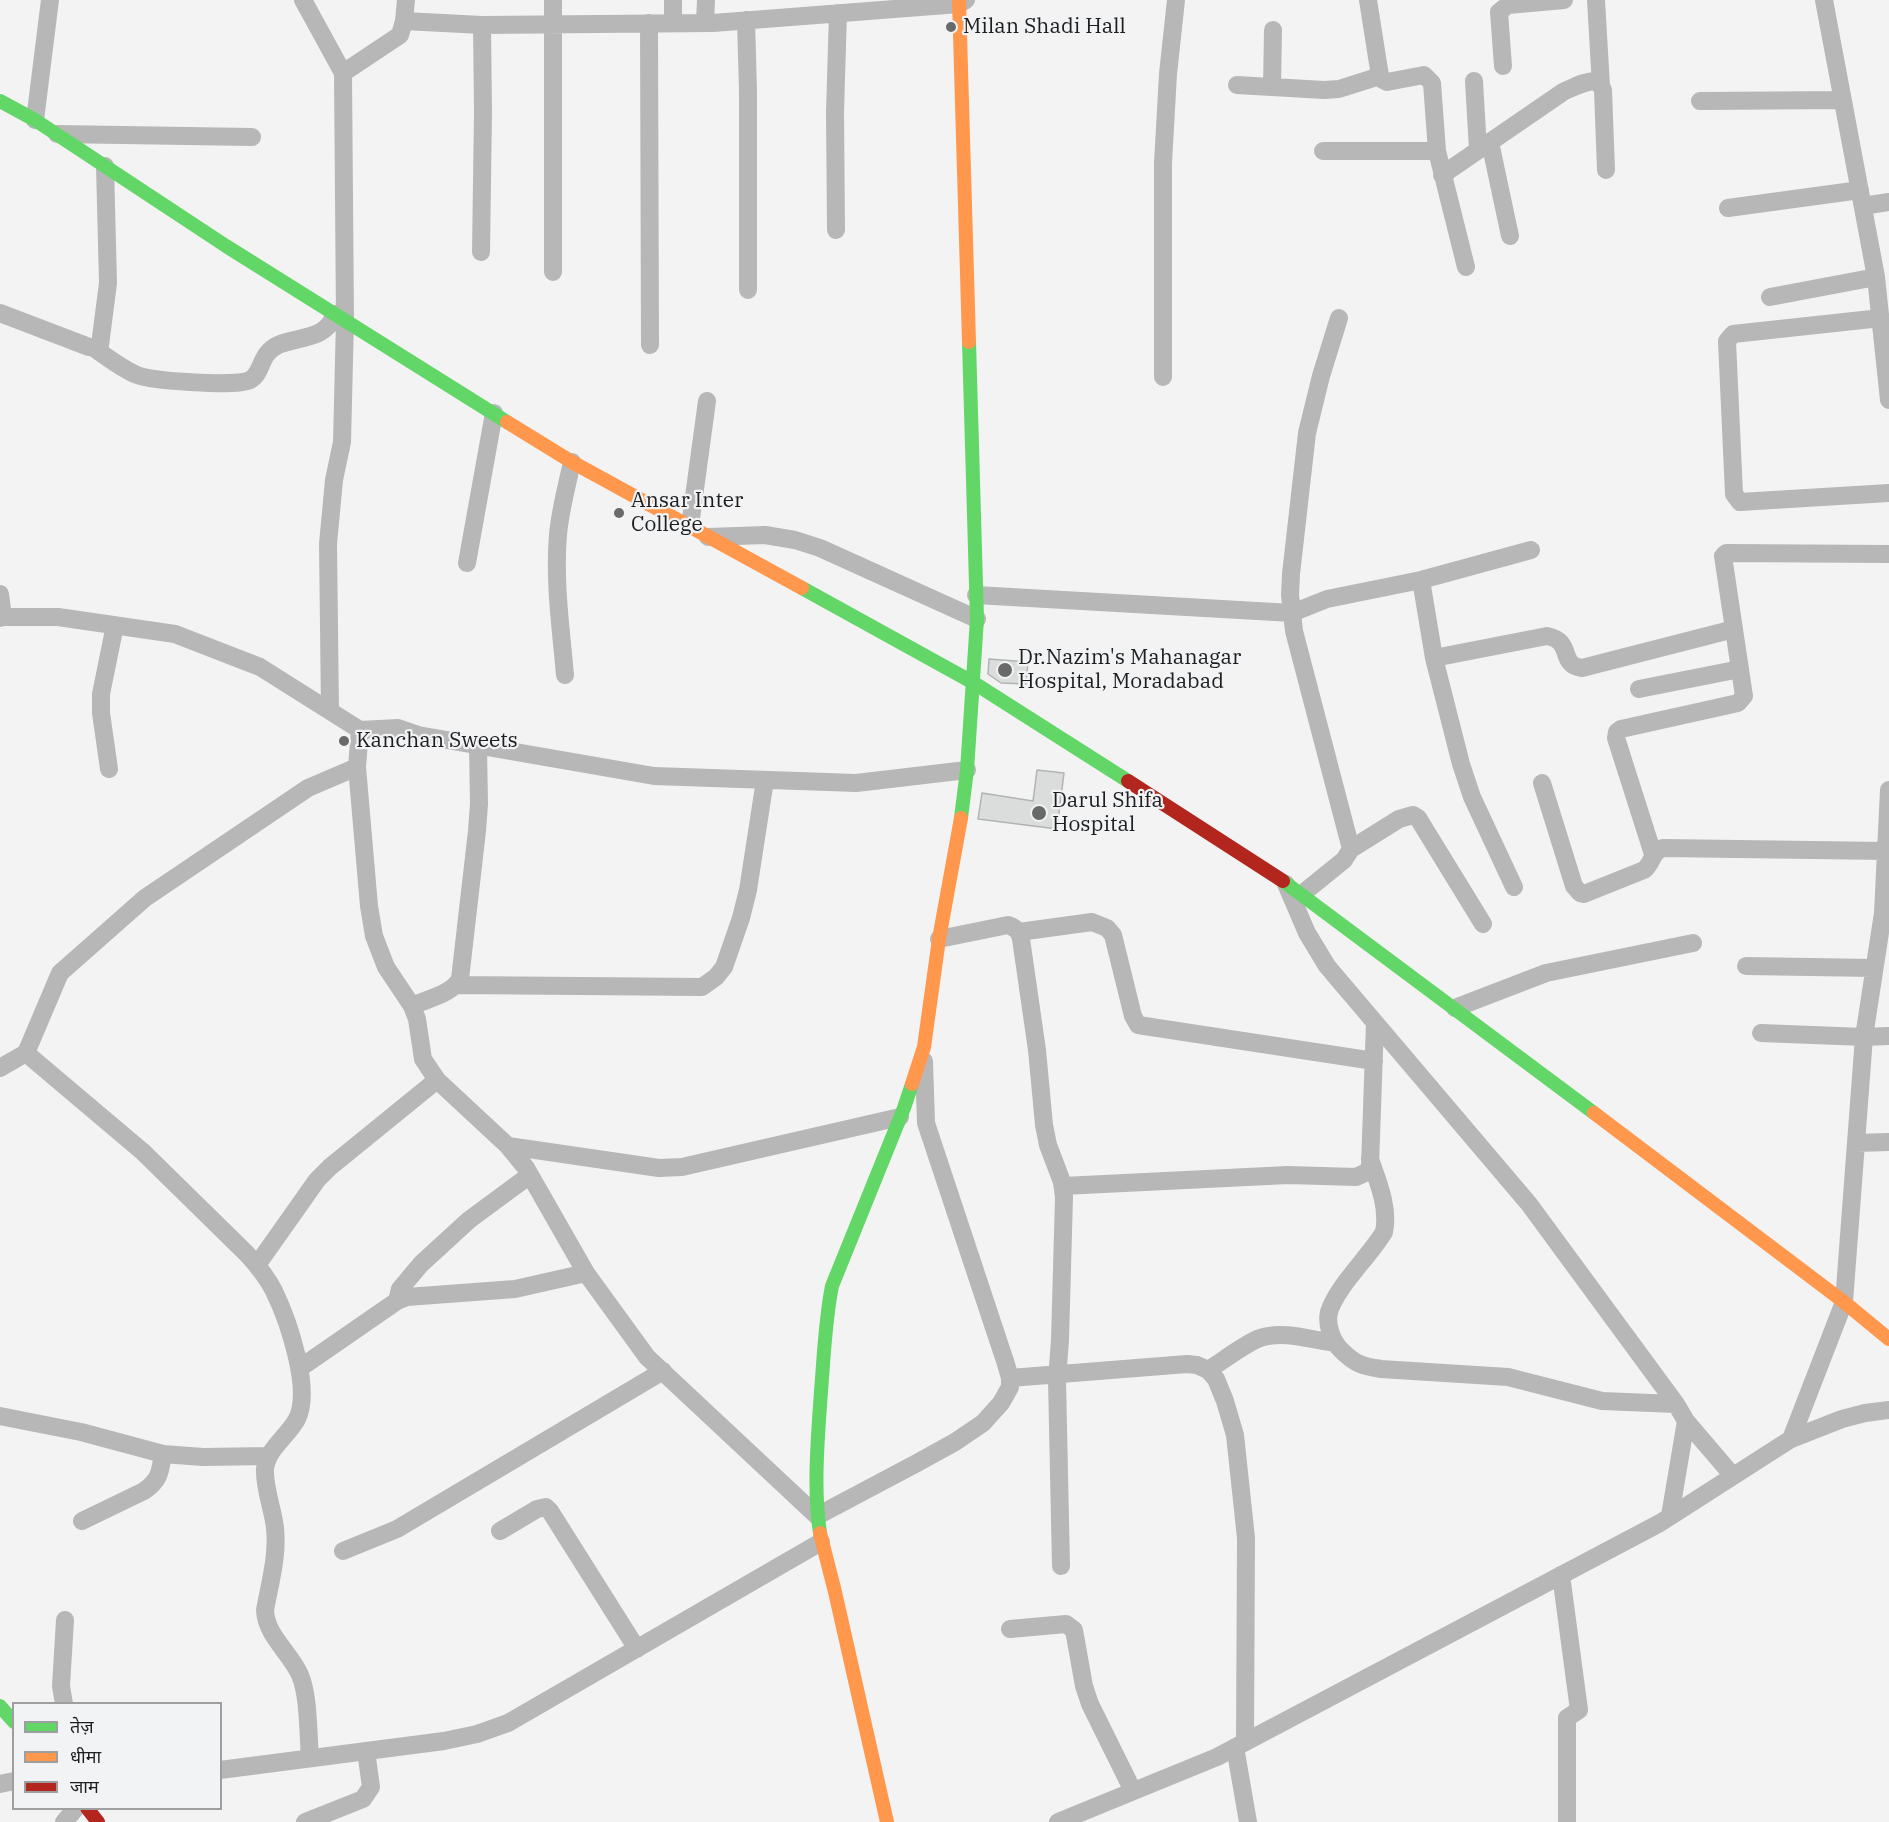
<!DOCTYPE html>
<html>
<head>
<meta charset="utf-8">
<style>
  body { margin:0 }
  #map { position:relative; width:1889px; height:1822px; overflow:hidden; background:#f3f3f4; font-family:"IBM Plex Serif","Noto Sans Devanagari",serif }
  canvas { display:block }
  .legend { position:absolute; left:12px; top:1702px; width:210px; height:108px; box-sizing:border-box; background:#f2f3f5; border:2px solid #9d9e9f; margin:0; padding:8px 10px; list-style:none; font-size:18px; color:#1e1e1f }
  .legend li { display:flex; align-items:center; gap:12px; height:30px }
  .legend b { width:30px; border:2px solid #9d9e9f }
</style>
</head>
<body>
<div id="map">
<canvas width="1889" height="1822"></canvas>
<ul class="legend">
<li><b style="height:8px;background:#63d668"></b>तेज़</li>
<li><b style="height:8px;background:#ff974d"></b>धीमा</li>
<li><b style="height:8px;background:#b3261e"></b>जाम</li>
</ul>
</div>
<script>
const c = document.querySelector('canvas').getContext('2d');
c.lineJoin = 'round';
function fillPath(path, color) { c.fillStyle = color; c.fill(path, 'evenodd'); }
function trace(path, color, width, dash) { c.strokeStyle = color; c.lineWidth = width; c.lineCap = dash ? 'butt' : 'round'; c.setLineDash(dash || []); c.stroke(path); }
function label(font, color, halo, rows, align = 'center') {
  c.font = font + ' "IBM Plex Serif",serif'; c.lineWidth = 4.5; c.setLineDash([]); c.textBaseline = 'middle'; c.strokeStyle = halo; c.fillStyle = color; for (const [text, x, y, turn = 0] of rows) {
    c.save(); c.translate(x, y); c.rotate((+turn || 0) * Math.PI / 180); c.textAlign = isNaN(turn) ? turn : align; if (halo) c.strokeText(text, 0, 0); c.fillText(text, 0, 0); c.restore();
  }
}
const building = new Path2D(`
  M 989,659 L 1028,662 L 1026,684 L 1001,683 L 988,674 Z
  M 1037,770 L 1064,773 L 1057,829 L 978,819 L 982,793 L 1033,801 Z`);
fillPath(building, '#dbdcdc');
trace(building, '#b2b3b3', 1.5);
trace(new Path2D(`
  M 303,0 L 343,73 L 345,320 L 342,442 L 334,480 L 328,544 L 330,710
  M 553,0 L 553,272
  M 1368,0 L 1380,76 L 1383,80 L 1387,82 L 1424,75 L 1432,83 L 1437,151 L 1466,267
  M 1596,0 L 1601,86
  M 1824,0 L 1876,277 L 1889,400
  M 746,20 L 748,91 L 748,290
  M 404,21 L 482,25 L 713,23 L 959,4 L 966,0
  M 649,23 L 650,345
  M 673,23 L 673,0
  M 705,23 L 706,0
  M 1503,66 L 1499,12 L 1508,5 L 1564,0
  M 343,73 L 400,35 L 404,21 L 406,0
  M 1474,81 L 1478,150
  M 1237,85 L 1324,90 L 1339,89 L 1380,76
  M 1272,87 L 1273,30
  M 1700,101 L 1843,100
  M 35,120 L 50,0
  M 57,134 L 252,137
  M 1490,142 L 1510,236
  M 1323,151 L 1437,151
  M 1442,175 L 1563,92 C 1574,87 1586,80 1598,81 L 1603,90 L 1606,170
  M 1863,206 L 1889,202
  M 1728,208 L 1860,190
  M 836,230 L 835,112 L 838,13
  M 481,252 L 483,112 L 482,25
  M 1770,297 L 1876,277
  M 0,313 L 89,347 L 94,348 L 100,345 L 108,283 L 105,166
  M 1881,318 L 1733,334 L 1727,341 L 1734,494 L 1740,502 L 1889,493
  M 94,348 C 107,357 122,369 137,375 C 152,381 237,387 250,380 C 263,373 259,354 278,345 C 300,336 326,340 335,314
  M 1163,377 L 1163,163 L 1168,74 L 1176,0
  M 690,526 L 707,401
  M 708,537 L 765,535 L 795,540 L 820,548 L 977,619
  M 467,563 L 494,413
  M 1421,580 L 1434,658 L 1461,764 L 1472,797 L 1514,887
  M 0,594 L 3,617 L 0,618
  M 976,595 L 1292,613 L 1327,599 L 1421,580 L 1531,550
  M 0,617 L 58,617 L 175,634 L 260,667 L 360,730 L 398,728 L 418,735 L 654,776 L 856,783 L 967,770
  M 1434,658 L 1547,636 C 1574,641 1558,665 1582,668 L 1734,629
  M 565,675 C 561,629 554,581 558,535 C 560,510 567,486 572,462
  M 1639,689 L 1740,669
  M 360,730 L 357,767 L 369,906 L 374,936 L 386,967 L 412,1006 L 417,1019 L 423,1059 L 437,1080 L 508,1146 L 526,1168 L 586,1273 L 647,1357 L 817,1516 L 917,1463 L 955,1442 L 983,1423 L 1001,1403 L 1010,1387 L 1010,1378 L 1006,1364 L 926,1123 L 924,1061
  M 109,769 L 101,713 L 101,694 L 115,625
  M 1542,783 L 1574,886 L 1580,893 L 1584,894 L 1644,870 C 1653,863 1651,852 1663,848 L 1886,851
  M 1351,849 L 1399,819 L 1413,815 L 1418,818 L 1483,924
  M 1653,854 L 1616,738 L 1617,732 L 1621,729 L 1738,703 L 1744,696 L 1723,556 L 1726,553 L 1889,554
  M 1286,884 L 1307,933 L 1327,966 L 1529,1204 L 1676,1404 L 1686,1421 L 1733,1476
  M 1302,894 L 1344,860 L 1351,849 L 1294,631 L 1290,595 L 1291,574 L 1307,433 L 1321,376 L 1339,318
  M 1019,932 L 1092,922 L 1107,928 L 1113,935 L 1133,1016 L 1138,1025 L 1374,1061
  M 939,939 L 1008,925 C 1016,928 1019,931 1021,939 L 1037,1050 L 1044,1125 L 1048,1145 L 1062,1182 L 1064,1197 L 1060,1340 L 1057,1380 L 1061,1566
  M 1746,966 L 1874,968
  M 457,985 L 702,987 L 716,977 L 724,967 L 741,918 L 748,890 L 765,780
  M 412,1006 C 427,999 452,994 460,979 L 477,831 L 479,804 L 478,746
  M 1455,1008 L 1546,973 L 1693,943
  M 1761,1033 L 1864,1037 L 1889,1036
  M 26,1053 L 142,1151 L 247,1254 C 257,1265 267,1277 274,1291 C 288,1320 312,1389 297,1419 C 288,1436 267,1449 265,1469 C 264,1488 273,1509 275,1528 C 278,1555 270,1583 265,1610 C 266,1636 290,1652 300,1675 C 309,1696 308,1735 310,1758
  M 0,1068 L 26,1053 L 60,973 L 145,898 L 308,788 L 357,767
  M 1856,1143 L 1889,1142
  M 508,1146 L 659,1168 L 682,1167 L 900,1117
  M 1370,1159 C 1378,1182 1389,1207 1384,1232 C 1369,1257 1337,1286 1329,1312 C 1326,1325 1332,1341 1341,1350 C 1355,1364 1362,1366 1381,1369 L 1508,1377 L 1602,1401 L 1676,1404
  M 1063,1186 L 1288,1175 L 1356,1177 L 1367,1172 L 1370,1166 L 1375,1023
  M 257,1265 L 317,1180 L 330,1167 L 437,1080
  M 397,1301 L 400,1289 L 421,1264 L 469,1220 L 530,1175
  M 300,1368 L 397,1301 L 407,1297 L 515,1289 L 586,1273
  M 1208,1370 C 1223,1361 1244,1344 1260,1338 C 1283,1330 1312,1340 1335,1343
  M 1010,1378 L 1187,1364 L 1197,1365 L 1208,1370 L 1216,1379 L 1225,1401 L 1235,1435 L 1246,1538 L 1245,1742
  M 0,1416 L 81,1432 L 163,1454 L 203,1457 L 269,1456
  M 1791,1439 L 1844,1302 L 1864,1037 L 1883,913 L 1889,790
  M 1670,1516 L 1686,1421
  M 82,1521 L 144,1491 C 160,1480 160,1472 163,1454
  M 500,1531 L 537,1509 L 546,1507 L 550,1511 L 637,1649
  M 343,1551 L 397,1529 L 663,1371
  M 1561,1575 L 1579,1710 L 1567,1718 L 1567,1822
  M 1010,1629 L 1066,1624 L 1074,1630 L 1084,1686 L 1090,1704 L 1133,1791
  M 64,1704 L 61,1686 L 65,1620
  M 1235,1747 L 1248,1822
  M 220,1770 L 444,1741 L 477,1734 L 508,1723 L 821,1542
  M 0,1784 L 14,1781
  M 64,1822 L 76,1808
  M 305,1822 L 363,1799 L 371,1787 L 366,1751
  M 1058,1822 L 1217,1757 L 1660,1523 L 1791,1439 L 1842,1419 L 1865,1413 L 1889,1410`), '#b7b7b8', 18);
trace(new Path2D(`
  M 0,101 L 35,120 L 226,246 L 507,422
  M 802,588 L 974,683 L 1128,781
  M 961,818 L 967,770 L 977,619 L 969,342
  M 1283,881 L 1594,1113
  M 820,1533 C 813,1488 818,1436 821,1391 C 824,1356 825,1321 832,1286 L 904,1108 L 912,1084
  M 0,1706 L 14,1722`), '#63d668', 14);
trace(new Path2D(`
  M 959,0 L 969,342
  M 507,422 L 572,462 L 802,588
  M 912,1084 L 924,1047 L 939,939 L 961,818
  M 1594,1113 L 1844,1302 L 1889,1339
  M 820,1533 L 835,1592 L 887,1822`), '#ff974d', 14);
trace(new Path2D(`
  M 1128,781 L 1283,881
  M 87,1808 L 98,1822`), '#b3261e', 14);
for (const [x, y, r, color] of [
  [951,27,6,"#69696a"],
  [619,513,6,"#69696a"],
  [1005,670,8,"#69696a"],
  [344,741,6,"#69696a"],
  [1039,813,8,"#69696a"]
]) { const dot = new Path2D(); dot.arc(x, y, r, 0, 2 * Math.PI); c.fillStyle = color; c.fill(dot); trace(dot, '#f2f3f5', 2); }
label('21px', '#1e1e1f', '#f2f3f5', [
  ["Milan Shadi Hall",963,27],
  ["Ansar Inter",631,501],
  ["College",631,525],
  ["Dr.Nazim's Mahanagar",1018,658],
  ["Hospital, Moradabad",1018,682],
  ["Kanchan Sweets",356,741],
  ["Darul Shifa",1052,801],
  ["Hospital",1052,825]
], 'left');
</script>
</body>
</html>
